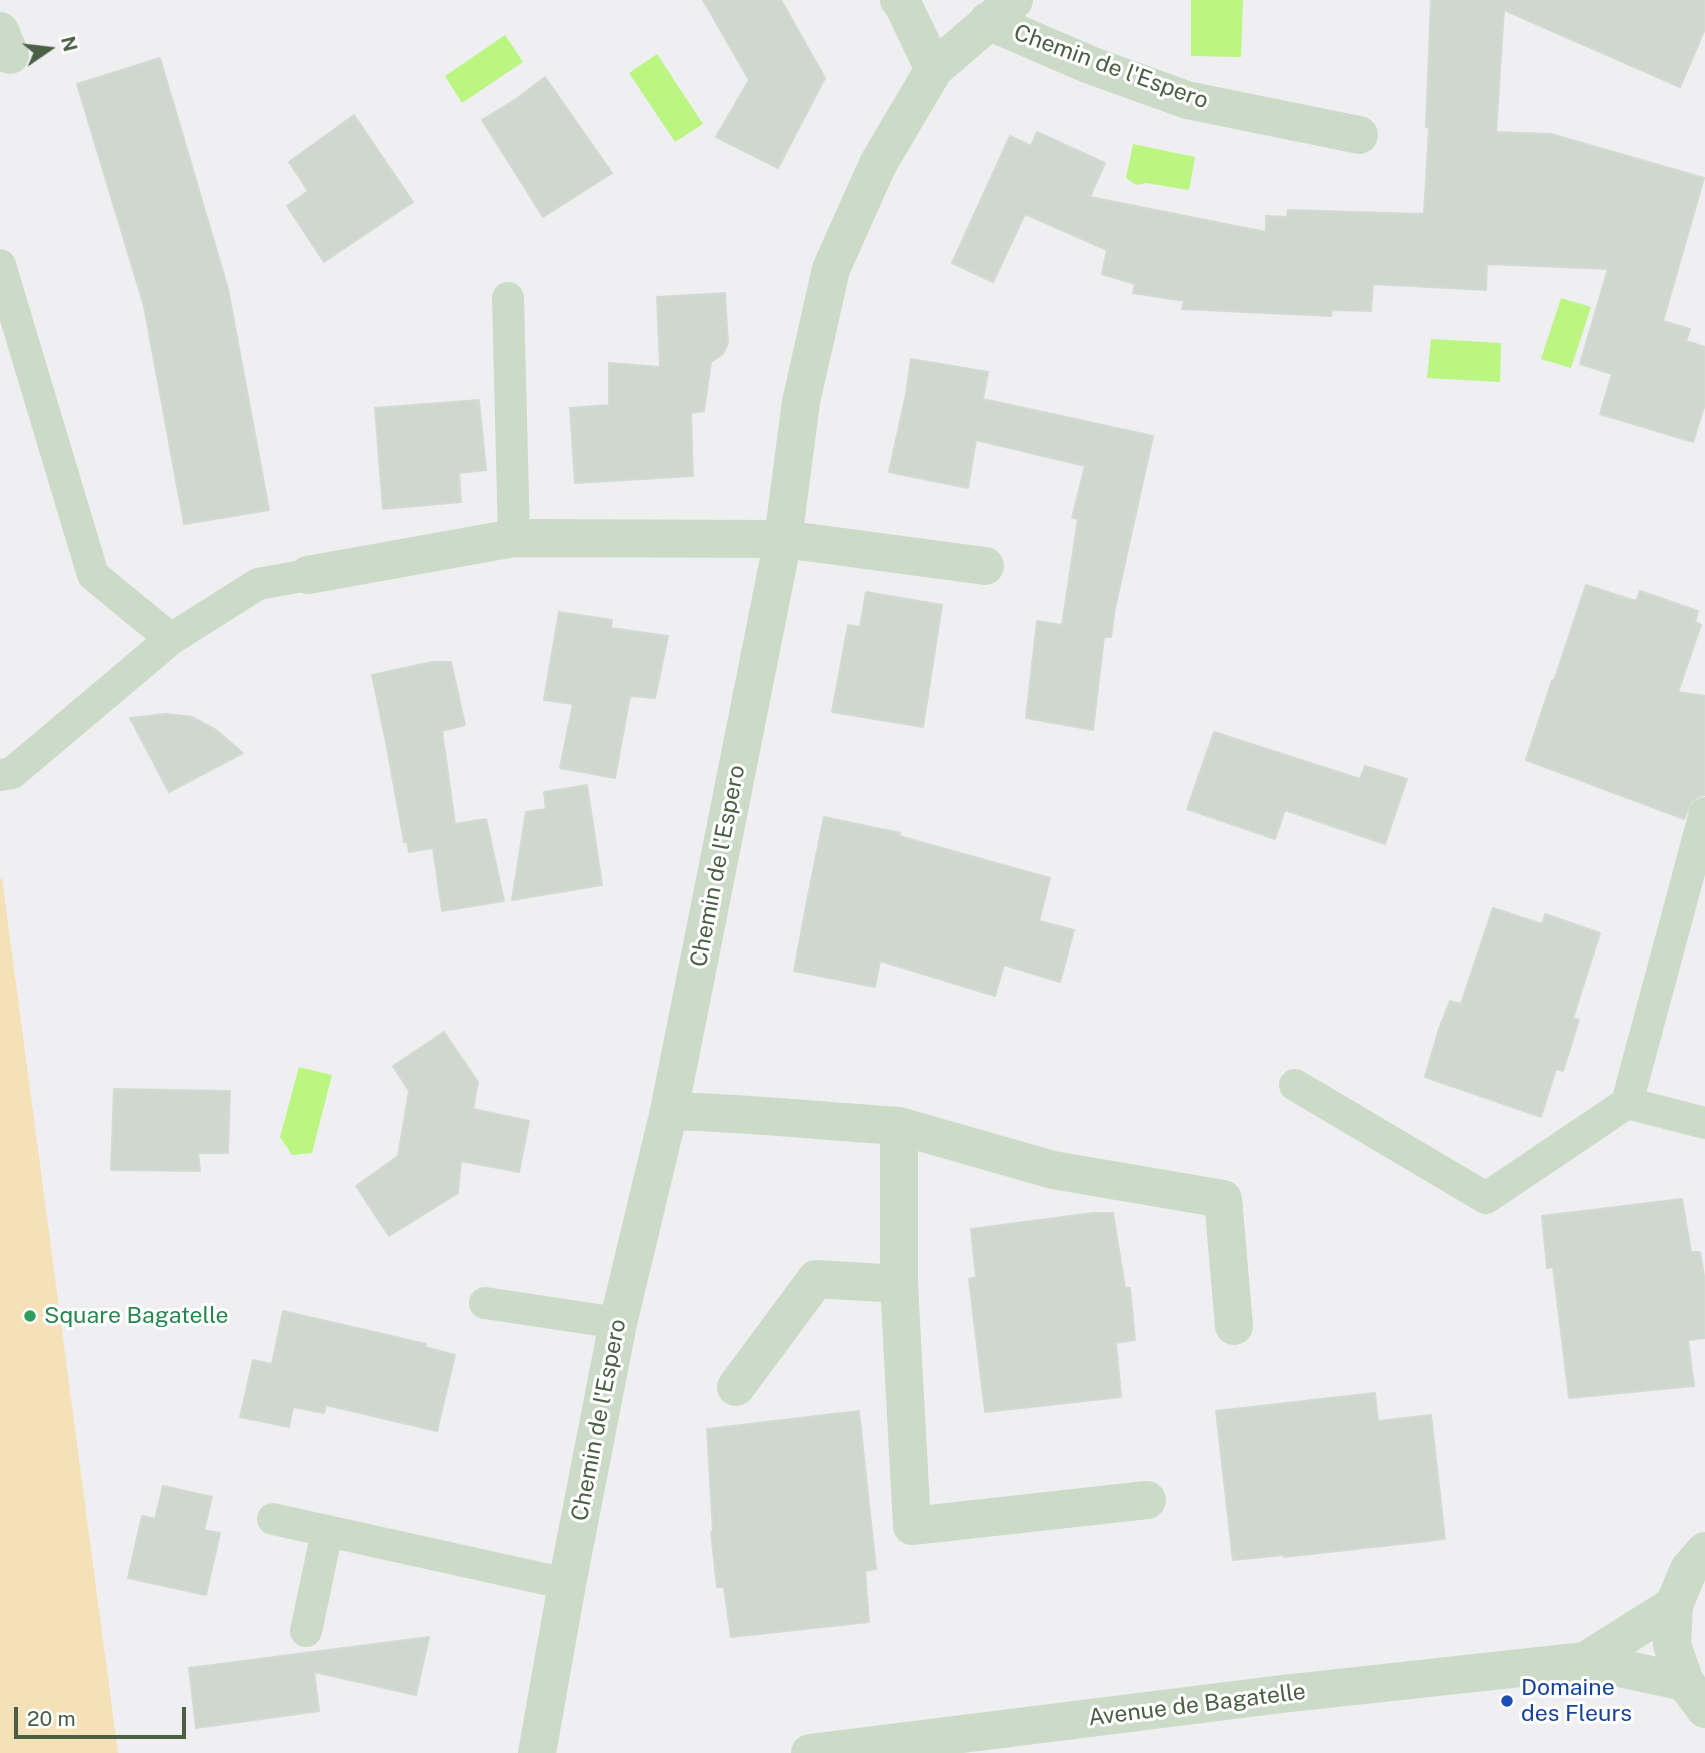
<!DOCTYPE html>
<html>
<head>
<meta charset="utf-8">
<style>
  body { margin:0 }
  #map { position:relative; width:1705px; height:1753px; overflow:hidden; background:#efeff2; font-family:"Public Sans",sans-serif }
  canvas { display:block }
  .north { position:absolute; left:14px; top:14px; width:70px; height:70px; -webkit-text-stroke:5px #fff; paint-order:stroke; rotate:76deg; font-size:19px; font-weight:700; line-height:28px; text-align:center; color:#4b5f45 }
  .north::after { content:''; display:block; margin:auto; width:24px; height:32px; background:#4b5f45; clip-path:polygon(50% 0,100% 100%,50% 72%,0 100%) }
  .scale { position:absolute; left:14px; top:1707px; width:172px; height:32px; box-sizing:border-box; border:4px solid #4b5f45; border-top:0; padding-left:9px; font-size:21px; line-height:24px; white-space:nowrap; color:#4b5f45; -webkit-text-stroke:5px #fff; paint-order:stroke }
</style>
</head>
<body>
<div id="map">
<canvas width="1705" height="1753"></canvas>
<div class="north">N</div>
<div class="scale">20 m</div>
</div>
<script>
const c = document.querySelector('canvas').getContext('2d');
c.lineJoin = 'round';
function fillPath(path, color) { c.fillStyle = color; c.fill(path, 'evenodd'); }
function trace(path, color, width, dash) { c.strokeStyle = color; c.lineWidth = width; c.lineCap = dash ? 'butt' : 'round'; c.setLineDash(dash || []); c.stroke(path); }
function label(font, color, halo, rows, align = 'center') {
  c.font = font + ' "Public Sans",sans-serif'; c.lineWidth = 6; c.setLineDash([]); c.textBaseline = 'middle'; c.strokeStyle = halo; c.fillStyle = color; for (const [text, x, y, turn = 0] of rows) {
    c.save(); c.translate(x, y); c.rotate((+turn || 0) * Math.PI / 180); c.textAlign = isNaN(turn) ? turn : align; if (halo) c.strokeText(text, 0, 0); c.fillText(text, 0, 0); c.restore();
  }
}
fillPath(new Path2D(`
  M 2,878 L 118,1753 L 0,1753 L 0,879 Z`), '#f4e1b8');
fillPath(new Path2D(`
  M 1191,0 L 1243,0 L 1241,57 L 1191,56 Z
  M 505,35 L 523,62 L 462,103 L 445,76 Z
  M 657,54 L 703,124 L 675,142 L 629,73 Z
  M 1133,144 L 1195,157 L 1189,190 L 1146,183 L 1136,185 L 1126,178 Z
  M 1561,298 L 1591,307 L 1571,368 L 1541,359 Z
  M 1431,339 L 1501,343 L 1500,382 L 1427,378 Z
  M 299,1067 L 332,1075 L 312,1153 L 292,1155 L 280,1137 Z`), '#baf681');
const building = new Path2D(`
  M 703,0 L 781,0 L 825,78 L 778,168 L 716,137 L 749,80 Z
  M 1431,0 L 1705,0 L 1705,29 L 1680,87 L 1504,10 L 1496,132 L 1551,134 L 1704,178 L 1663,321 L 1690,329 L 1686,341 L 1705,347 L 1705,404 L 1693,442 L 1600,414 L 1612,374 L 1580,364 L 1608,269 L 1487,264 L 1486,290 L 1373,284 L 1371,311 L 1332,310 L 1331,316 L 1182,309 L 1184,301 L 1133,293 L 1135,284 L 1102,274 L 1107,250 L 1025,214 L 993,282 L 952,263 L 1010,136 L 1031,146 L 1037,132 L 1105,163 L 1090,197 L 1266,232 L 1266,216 L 1287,217 L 1288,210 L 1424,214 L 1429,127 L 1426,127 Z
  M 160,58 L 228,289 L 269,510 L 184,524 L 144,306 L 77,84 Z
  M 545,77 L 612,173 L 543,217 L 482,120 L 516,99 Z
  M 354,115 L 413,202 L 324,262 L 287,206 L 308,191 L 289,162 Z
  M 725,293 L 728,343 L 723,354 L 711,362 L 704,411 L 691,413 L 693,476 L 575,483 L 570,408 L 609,405 L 609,363 L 660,367 L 657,297 Z
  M 911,359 L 988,372 L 983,399 L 1153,436 L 1115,608 L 1111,637 L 1104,637 L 1093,730 L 1026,718 L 1037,621 L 1062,625 L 1078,519 L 1072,518 L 1085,466 L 976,440 L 968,488 L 889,472 L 906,394 Z
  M 479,400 L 486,470 L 459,473 L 461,502 L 383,509 L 375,408 Z
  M 1586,585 L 1636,601 L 1640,591 L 1698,611 L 1695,622 L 1701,625 L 1678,692 L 1705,696 L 1705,795 L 1700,796 L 1692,801 L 1684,819 L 1526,760 L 1552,680 L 1554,681 Z
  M 866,592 L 942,605 L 923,727 L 832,712 L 848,625 L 860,627 Z
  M 559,612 L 612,620 L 611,628 L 668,636 L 655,698 L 630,696 L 615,778 L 560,768 L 573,704 L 544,700 Z
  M 432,662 L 451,662 L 465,725 L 442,731 L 455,824 L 486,819 L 504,901 L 442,911 L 433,848 L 409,852 L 407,842 L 404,842 L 386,742 L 372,675 Z
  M 166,714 L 192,717 L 216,730 L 243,753 L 169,792 L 130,718 Z
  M 1214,732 L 1360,779 L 1365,766 L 1407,779 L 1385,844 L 1285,810 L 1275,839 L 1187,809 Z
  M 587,785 L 602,885 L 512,900 L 526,812 L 546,809 L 544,792 Z
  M 824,817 L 900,833 L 899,836 L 1050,878 L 1039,921 L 1074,930 L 1060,982 L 1004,965 L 995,996 L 880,961 L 875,987 L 794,971 L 808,896 Z
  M 1493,908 L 1542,924 L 1545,914 L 1600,933 L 1573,1018 L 1579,1020 L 1563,1071 L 1556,1069 L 1541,1117 L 1425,1077 L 1439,1029 L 1450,1001 L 1461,1004 Z
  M 444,1032 L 478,1082 L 473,1109 L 529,1121 L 519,1172 L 461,1161 L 458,1193 L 389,1236 L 356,1186 L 398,1156 L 409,1091 L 393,1066 Z
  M 114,1089 L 230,1091 L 228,1153 L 198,1153 L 200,1171 L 111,1170 Z
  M 1682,1199 L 1691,1252 L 1700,1252 L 1705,1282 L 1705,1338 L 1688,1340 L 1694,1386 L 1569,1398 L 1553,1267 L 1547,1268 L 1542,1216 Z
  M 1093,1213 L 1113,1213 L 1125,1288 L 1130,1288 L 1135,1340 L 1116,1343 L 1121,1397 L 985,1412 L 969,1279 L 976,1277 L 971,1229 Z
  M 283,1311 L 426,1344 L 425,1347 L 455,1355 L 437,1431 L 326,1405 L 324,1413 L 293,1407 L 289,1427 L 240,1417 L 253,1360 L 272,1364 Z
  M 1375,1393 L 1378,1421 L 1431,1415 L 1445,1539 L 1284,1557 L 1284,1555 L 1233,1560 L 1216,1411 Z
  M 859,1411 L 876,1569 L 865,1571 L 869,1622 L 731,1637 L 724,1587 L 717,1587 L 711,1532 L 713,1531 L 707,1429 Z
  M 163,1486 L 212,1497 L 204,1530 L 220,1533 L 206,1595 L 128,1578 L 142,1516 L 155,1519 Z
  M 429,1637 L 416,1695 L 314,1672 L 319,1711 L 196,1728 L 189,1668 Z`);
fillPath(building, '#cfd7ce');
trace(building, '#d2dbd2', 2);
trace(new Path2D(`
  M 0,265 L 93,575 L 171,639
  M 508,298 L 514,538
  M 0,775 L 12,773 L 171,639 L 258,584 L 308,575
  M 1705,813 L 1627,1103 L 1705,1123
  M 1295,1085 L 1486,1198 L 1627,1103
  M 485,1303 L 618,1323
  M 273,1519 L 567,1584
  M 306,1631 L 327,1532`), '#cbdbc7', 32);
trace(new Path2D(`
  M 899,0 L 903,5 L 934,69
  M 988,21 L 1090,65 L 1187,100 L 1359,135
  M 0,31 L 10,55
  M 308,575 L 514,538 L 783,539 L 985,566
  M 669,1111 C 746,1113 823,1121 899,1126
  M 736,1387 L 816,1279 L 899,1284
  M 1147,1500 L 912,1526 L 899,1284 L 899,1126 L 1053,1170 L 1223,1199 L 1234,1326
  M 1585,1661 L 1674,1605
  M 537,1753 L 567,1584 L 618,1323 L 669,1111 L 783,539 L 801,402 L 831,269 L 878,164 L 934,69 L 1014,0
  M 810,1753 L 1282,1694 L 1585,1661 L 1685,1682`), '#cbdbc7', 38);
trace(new Path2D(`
  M 1705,1551 L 1689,1569 L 1674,1605 L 1672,1645 L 1685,1682 L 1705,1709`), '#cbdbc7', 38);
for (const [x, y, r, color] of [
  [30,1316,7,"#2e9e5b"],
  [1507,1701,7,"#1a4fb4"]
]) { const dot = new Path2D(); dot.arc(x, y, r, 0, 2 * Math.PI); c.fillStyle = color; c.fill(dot); trace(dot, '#fff', 2.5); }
label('23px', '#4b5f45', '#fff', [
  ["Chemin de l'Espero",1111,67,20],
  ["Chemin de l'Espero",718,866,-79],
  ["Chemin de l'Espero",599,1420,-79],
  ["Avenue de Bagatelle",1197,1705,-7]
]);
label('23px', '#27864d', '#fff', [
  ["Square Bagatelle",44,1316]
], 'left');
label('23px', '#164399', '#fff', [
  ["Domaine",1521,1688],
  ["des Fleurs",1521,1714]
], 'left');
</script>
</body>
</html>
